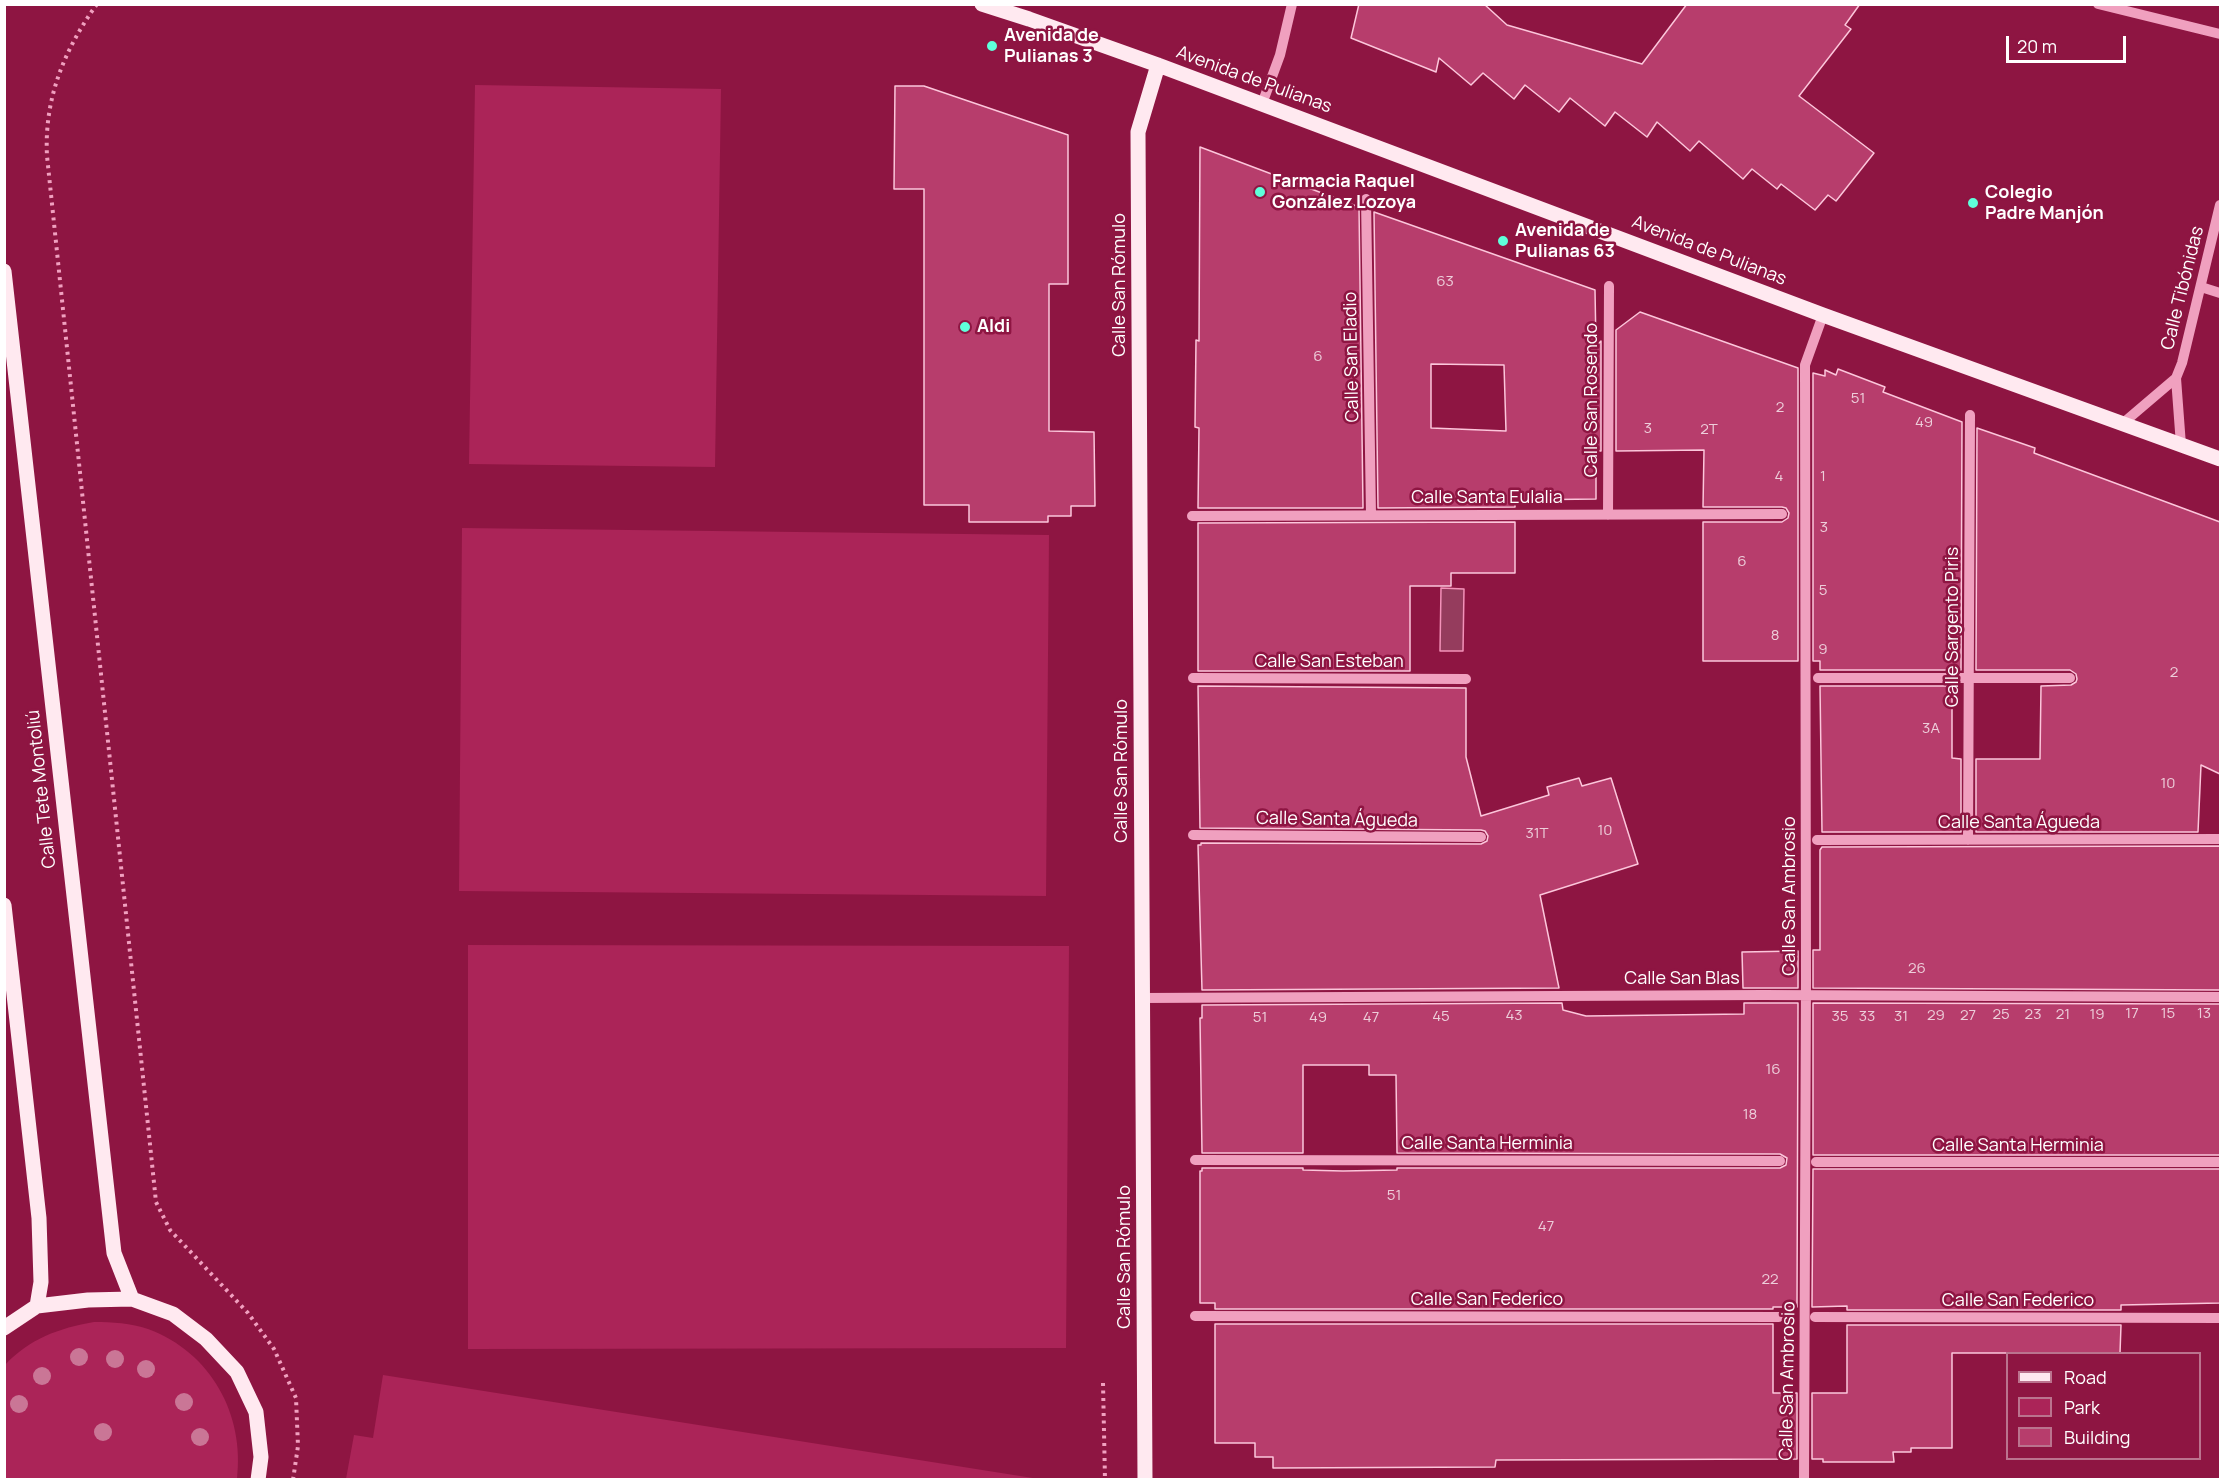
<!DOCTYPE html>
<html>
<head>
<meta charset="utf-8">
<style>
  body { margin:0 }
  #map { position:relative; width:2225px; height:1484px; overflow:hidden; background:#8e1542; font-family:Manrope,sans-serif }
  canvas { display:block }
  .frame { position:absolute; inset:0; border:6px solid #fff; pointer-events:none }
  .legend { position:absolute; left:2006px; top:1352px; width:195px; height:108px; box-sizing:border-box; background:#8e1542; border:2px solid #bb738e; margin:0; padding:8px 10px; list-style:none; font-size:18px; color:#fff }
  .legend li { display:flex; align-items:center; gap:12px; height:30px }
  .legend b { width:30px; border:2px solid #bb738e }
  .scale { position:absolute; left:2006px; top:36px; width:120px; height:27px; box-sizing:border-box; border:3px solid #fff; border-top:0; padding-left:8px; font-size:18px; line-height:21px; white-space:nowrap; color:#fff; -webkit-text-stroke:4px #8e1542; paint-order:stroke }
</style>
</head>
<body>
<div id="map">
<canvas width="2225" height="1484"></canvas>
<div class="frame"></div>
<ul class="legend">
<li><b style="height:8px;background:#ffe9f0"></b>Road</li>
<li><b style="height:16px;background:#ab2458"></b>Park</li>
<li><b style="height:16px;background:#b73d6c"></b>Building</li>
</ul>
<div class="scale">20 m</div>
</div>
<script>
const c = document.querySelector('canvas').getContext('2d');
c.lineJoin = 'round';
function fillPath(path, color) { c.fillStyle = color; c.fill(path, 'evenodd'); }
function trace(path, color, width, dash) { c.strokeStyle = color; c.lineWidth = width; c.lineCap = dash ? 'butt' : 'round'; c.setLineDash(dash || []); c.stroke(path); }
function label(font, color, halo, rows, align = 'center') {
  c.font = font + ' Manrope,sans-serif'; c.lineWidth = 5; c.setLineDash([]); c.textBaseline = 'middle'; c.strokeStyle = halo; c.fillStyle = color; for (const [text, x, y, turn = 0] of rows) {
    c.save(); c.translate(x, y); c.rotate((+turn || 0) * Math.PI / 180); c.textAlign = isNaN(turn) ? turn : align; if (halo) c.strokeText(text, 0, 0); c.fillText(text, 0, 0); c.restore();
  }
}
fillPath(new Path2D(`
  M 475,85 L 721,89 L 715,467 L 469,464 Z
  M 462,528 L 1049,535 L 1046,896 L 459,891 Z
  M 468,945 L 1069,946 L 1066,1348 L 468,1349 Z
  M 94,1322 C 112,1322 131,1323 148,1329 C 211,1352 245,1415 237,1479 L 5,1479 L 5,1365 C 29,1339 59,1328 94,1322 Z
  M 383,1375 L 1039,1479 L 346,1479 L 354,1435 L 373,1438 Z`), '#ab2458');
const water = new Path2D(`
  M 1441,588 L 1464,589 L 1463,651 L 1440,651 Z`);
fillPath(water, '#953c5d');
trace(water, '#f392b9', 1.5);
const building = new Path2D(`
  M 1359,4 L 1484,4 L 1507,25 L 1642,64 L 1687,4 L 1860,4 L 1845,25 L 1851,29 L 1799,96 L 1874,153 L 1836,201 L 1828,195 L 1815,210 L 1781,184 L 1777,189 L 1752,169 L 1743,179 L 1699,141 L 1690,151 L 1657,122 L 1647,137 L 1615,112 L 1605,126 L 1570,98 L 1559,112 L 1525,85 L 1514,99 L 1483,73 L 1471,85 L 1439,58 L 1436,72 L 1351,38 Z
  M 895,86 L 924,86 L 1068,135 L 1068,284 L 1049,284 L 1049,431 L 1094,432 L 1095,506 L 1071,506 L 1071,516 L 1048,516 L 1048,522 L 969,522 L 969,505 L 924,505 L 924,189 L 894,189 Z
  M 1200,147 L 1359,207 L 1363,508 L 1198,508 L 1199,428 L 1195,427 L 1196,340 L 1199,341 Z
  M 1374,212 L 1595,290 L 1596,346 L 1601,341 L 1601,451 L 1596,451 L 1596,499 L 1515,500 L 1515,507 L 1378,508 ZM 1431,364 L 1504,365 L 1506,431 L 1431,428 Z
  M 1640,312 L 1798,368 L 1798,661 L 1703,661 L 1703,522 L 1782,522 L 1788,518 L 1789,513 L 1786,508 L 1782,507 L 1703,507 L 1704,450 L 1616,451 L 1616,330 Z
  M 1838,369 L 1885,387 L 1883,392 L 1962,422 L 1961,670 L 1820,670 L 1820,661 L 1813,661 L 1813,373 L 1825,376 L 1825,370 L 1836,375 Z
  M 1977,428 L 2035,448 L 2034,453 L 2220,522 L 2220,774 L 2201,765 L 2198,832 L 1976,832 L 1976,759 L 2040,759 L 2041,686 L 2071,685 L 2076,682 L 2077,679 L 2076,674 L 2070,670 L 1976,670 Z
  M 1515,522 L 1515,573 L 1451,573 L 1451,586 L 1410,586 L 1410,671 L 1198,671 L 1198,523 Z
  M 1198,686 L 1466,688 L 1466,757 L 1481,816 L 1549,795 L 1547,787 L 1579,778 L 1582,786 L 1611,778 L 1638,864 L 1540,895 L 1559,988 L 1202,990 L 1198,845 L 1201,845 L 1201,843 L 1481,844 L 1487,841 L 1488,836 L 1485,831 L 1481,830 L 1200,828 Z
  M 1820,686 L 1952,686 L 1952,758 L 1961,759 L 1961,832 L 1822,832 Z
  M 2220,846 L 2220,990 L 1813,988 L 1813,950 L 1820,950 L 1820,850 L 1822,847 Z
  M 1798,951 L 1798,988 L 1743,988 L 1742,952 Z
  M 1562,1003 L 1563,1010 L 1586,1016 L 1744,1014 L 1744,1003 L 1798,1003 L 1797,1307 L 1773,1307 L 1773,1309 L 1215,1309 L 1215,1303 L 1200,1303 L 1200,1171 L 1202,1171 L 1202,1168 L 1303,1168 L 1303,1170 L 1343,1171 L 1397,1170 L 1397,1168 L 1780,1168 L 1786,1165 L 1787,1158 L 1780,1154 L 1397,1153 L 1396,1075 L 1369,1075 L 1369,1065 L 1303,1065 L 1303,1153 L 1202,1153 L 1200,1018 L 1202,1018 L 1202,1005 Z
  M 1813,1003 L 2220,1004 L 2220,1155 L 1813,1155 Z
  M 1813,1169 L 2220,1169 L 2220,1303 L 2121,1305 L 2121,1310 L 1847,1310 L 1847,1306 L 1812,1307 Z
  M 1215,1324 L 1773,1324 L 1773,1393 L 1797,1393 L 1797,1459 L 1496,1460 L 1495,1467 L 1273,1468 L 1273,1457 L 1255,1457 L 1255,1443 L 1215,1443 Z
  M 1847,1325 L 2121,1325 L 2120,1353 L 1952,1353 L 1952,1448 L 1911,1448 L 1911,1452 L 1893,1452 L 1894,1462 L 1823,1462 L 1823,1459 L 1812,1459 L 1812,1393 L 1847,1393 Z`);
fillPath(building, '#b73d6c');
trace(building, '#fcc6db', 1.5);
trace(new Path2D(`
  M 97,4 C 64,50 44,99 47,156 L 156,1202 L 170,1230 L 248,1313 L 274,1349 L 296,1398 L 298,1446 L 293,1480
  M 1103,1383 L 1105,1480`), '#f0a0bf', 4, [3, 4.5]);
trace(new Path2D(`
  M 2098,4 L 2220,34
  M 1262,104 L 1280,55 L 1292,4
  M 1366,199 L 1371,515
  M 2201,287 L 2220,293
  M 2122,424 L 2176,378
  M 2181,445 L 2176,378 L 2182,363 L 2220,205
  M 1608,515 L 1609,286
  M 1192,516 L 1782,514
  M 1193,678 L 1466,679
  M 1818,678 L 2070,678
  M 1193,835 L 1481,837
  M 1817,840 L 2220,839
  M 1968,840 L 1970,415
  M 1143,998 L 1763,995 L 2220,997
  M 1195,1160 L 1780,1161
  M 1816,1162 L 2220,1162
  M 1195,1316 L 1779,1317
  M 1815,1317 L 2220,1318
  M 1804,1480 L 1806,979 L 1805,365 L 1823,315`), '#f0a0bf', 10);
trace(new Path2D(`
  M 982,4 L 1029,19 L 1158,65 L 1823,315 L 2220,459
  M 4,271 L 114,1253 L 132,1299
  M 4,905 L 39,1218 L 41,1282 L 37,1306
  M 4,1328 L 37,1306 L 88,1300 L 132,1299 L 173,1314 L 206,1339 L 237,1372 L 256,1412 L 261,1457 L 258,1480
  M 1145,1480 L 1138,132 L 1158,65`), '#ffe9f0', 15);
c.fillStyle = '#ca7696';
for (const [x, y] of [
  [79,1357],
  [115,1359],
  [146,1369],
  [42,1376],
  [184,1402],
  [19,1404],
  [103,1432],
  [200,1437]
]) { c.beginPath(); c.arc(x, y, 9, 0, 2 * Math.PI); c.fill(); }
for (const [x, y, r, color] of [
  [992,46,6,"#5fffda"],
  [1260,192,6,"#5fffda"],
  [1973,203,6,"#5fffda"],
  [1503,241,6,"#5fffda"],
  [965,327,6,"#5fffda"]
]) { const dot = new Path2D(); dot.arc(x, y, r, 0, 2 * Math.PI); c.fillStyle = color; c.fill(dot); trace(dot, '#8e1542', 2); }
label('15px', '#edceda', null, [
  ["63",1445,282],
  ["6",1318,357],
  ["51",1858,399],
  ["2",1780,408],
  ["49",1924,423],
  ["3",1648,429],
  ["2T",1709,430],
  ["4",1779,477],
  ["1",1823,477],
  ["3",1824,528],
  ["6",1742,562],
  ["5",1823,591],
  ["8",1775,636],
  ["9",1823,650],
  ["2",2174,673],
  ["3A",1931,729],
  ["10",2168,784],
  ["10",1605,831],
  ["31T",1537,834],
  ["26",1917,969],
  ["17",2132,1014],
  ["15",2168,1014],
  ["13",2204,1014],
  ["25",2001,1015],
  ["23",2033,1015],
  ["21",2063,1015],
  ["19",2097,1015],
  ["43",1514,1016],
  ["29",1936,1016],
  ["27",1968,1016],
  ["45",1441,1017],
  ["35",1840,1017],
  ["33",1867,1017],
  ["31",1901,1017],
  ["51",1260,1018],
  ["49",1318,1018],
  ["47",1371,1018],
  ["16",1773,1070],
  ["18",1750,1115],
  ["51",1394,1196],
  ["47",1546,1227],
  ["22",1770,1280]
]);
label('bold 18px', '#fff', '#8e1542', [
  ["Avenida de",1004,36],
  ["Pulianas 3",1004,57],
  ["Farmacia Raquel",1272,182],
  ["González Lozoya",1272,203],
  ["Colegio",1985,193],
  ["Padre Manjón",1985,214],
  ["Avenida de",1515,231],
  ["Pulianas 63",1515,252],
  ["Aldi",977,327]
], 'left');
label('18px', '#fff', '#8e1542', [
  ["Avenida de Pulianas",1254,80,20],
  ["Avenida de Pulianas",1709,251,21],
  ["Calle San Rómulo",1120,285,-90],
  ["Calle Tibónidas",2183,288,-76],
  ["Calle San Eladio",1352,357,-91],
  ["Calle San Rosendo",1592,400,-90],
  ["Calle Santa Eulalia",1487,498],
  ["Calle Sargento Piris",1953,627,-90],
  ["Calle San Esteban",1329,662],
  ["Calle San Rómulo",1122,771,-90],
  ["Calle Tete Montoliú",42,789,-96],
  ["Calle Santa Águeda",1337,820,1],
  ["Calle Santa Águeda",2019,823],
  ["Calle San Ambrosio",1790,896,-90],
  ["Calle San Blas",1682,979],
  ["Calle Santa Herminia",1487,1144],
  ["Calle Santa Herminia",2018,1146],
  ["Calle San Rómulo",1125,1257,-90],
  ["Calle San Federico",1487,1300],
  ["Calle San Federico",2018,1301],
  ["Calle San Ambrosio",1788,1381,-89]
]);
</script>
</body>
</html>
